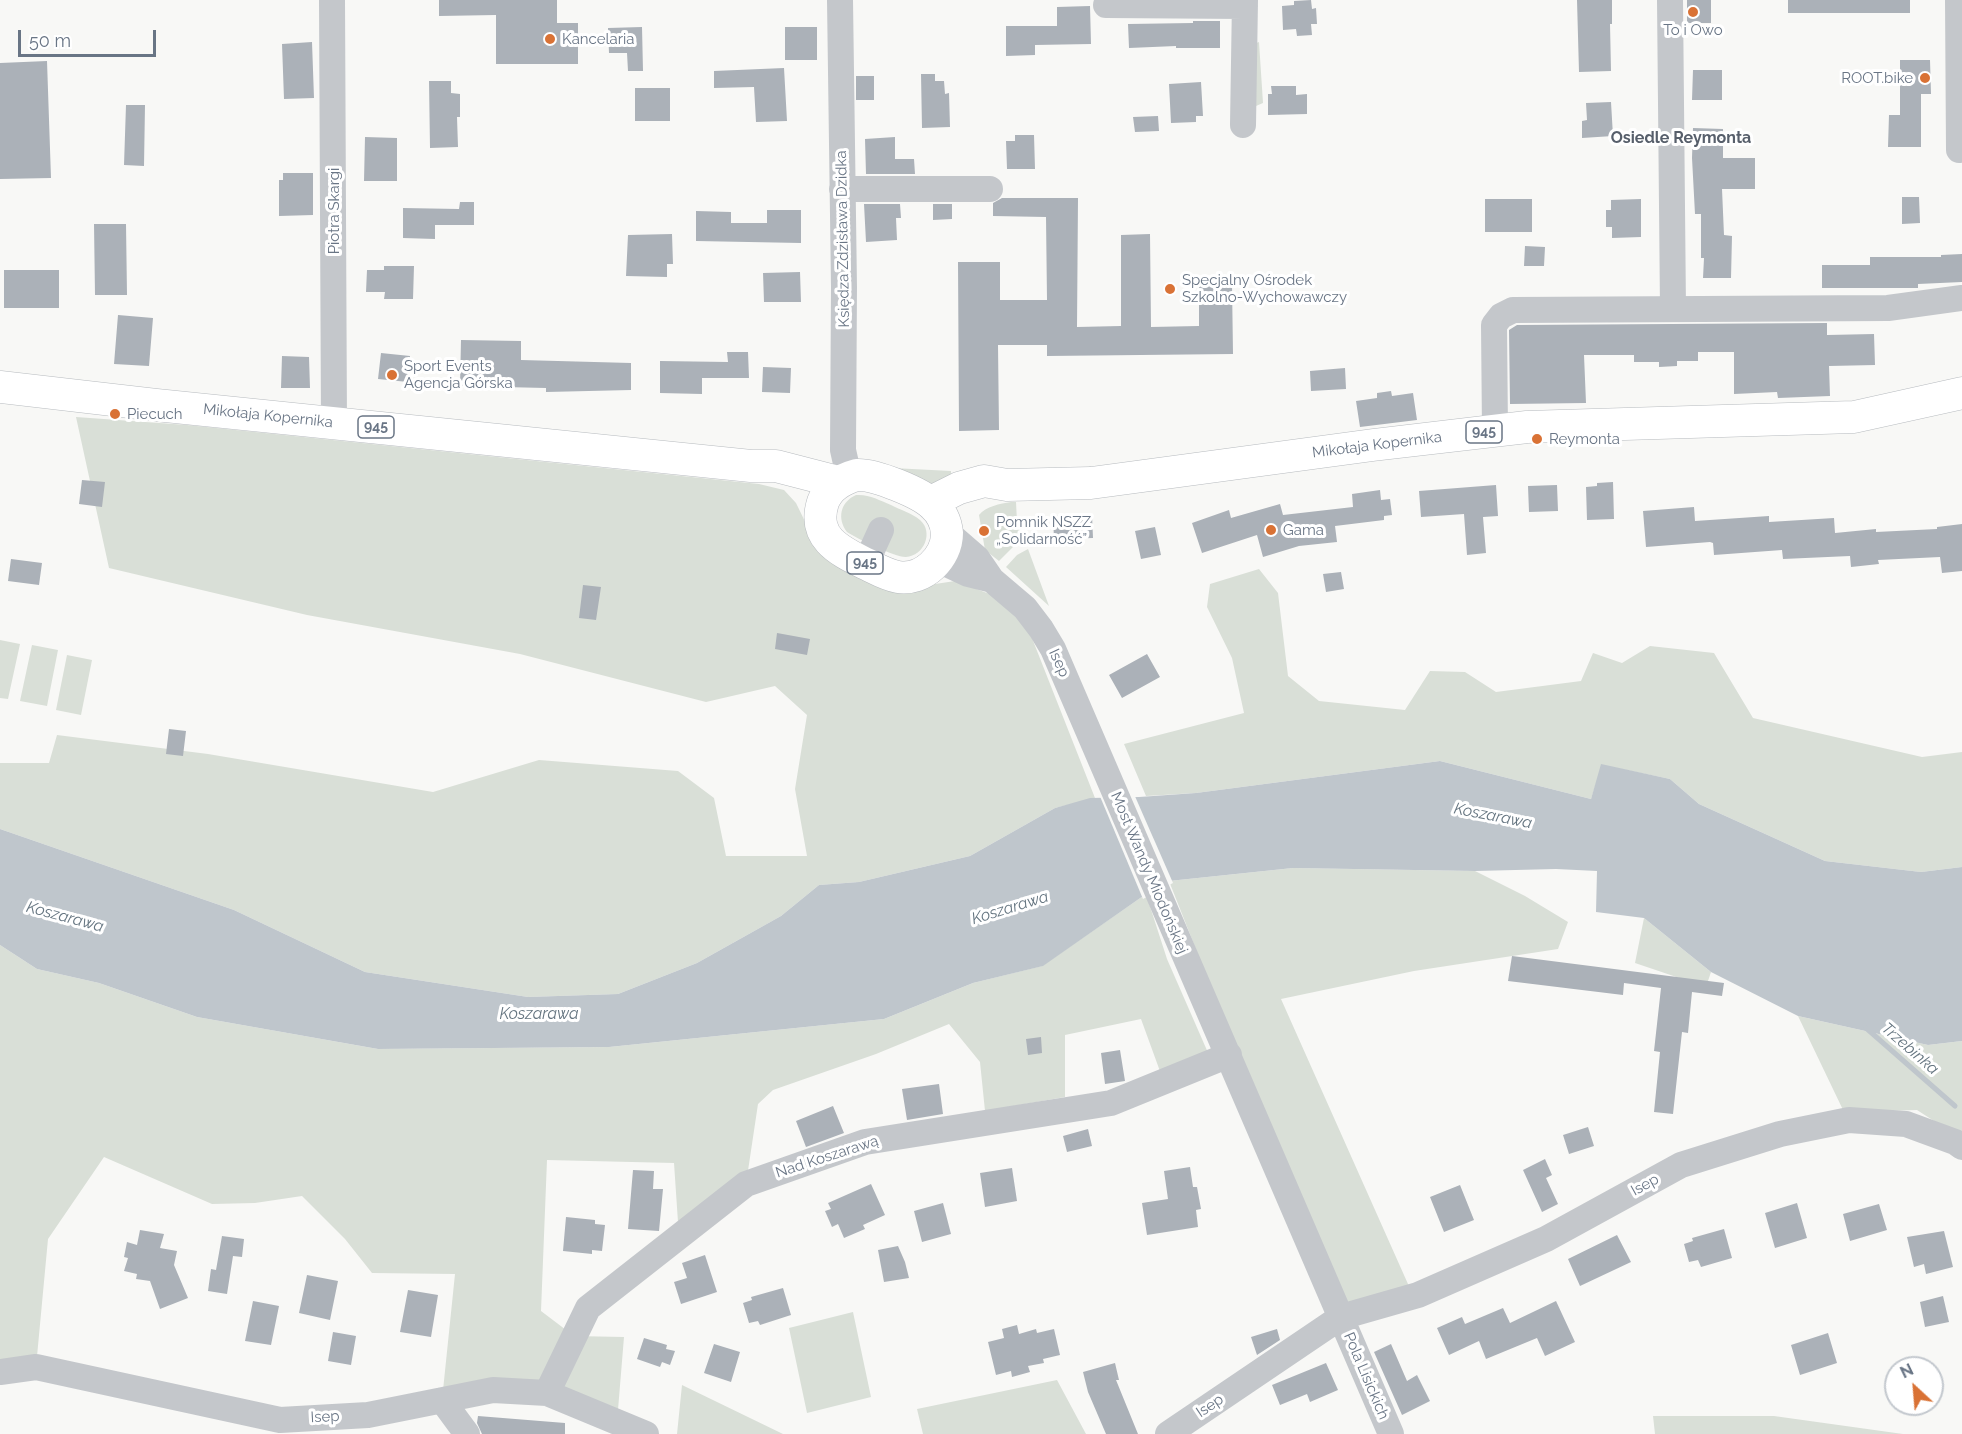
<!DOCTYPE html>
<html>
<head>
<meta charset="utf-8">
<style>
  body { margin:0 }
  #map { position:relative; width:1962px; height:1434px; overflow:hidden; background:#f8f8f6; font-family:Raleway,sans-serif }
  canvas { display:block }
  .north { position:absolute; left:1884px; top:1356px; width:60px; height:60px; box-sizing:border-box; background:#fff; border:2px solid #c3c8ce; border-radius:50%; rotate:334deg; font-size:16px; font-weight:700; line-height:24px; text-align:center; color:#697585 }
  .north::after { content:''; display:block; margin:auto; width:21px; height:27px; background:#d97235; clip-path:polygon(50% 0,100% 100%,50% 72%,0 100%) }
  .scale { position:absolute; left:18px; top:30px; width:138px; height:27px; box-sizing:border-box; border:3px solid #697585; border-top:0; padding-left:8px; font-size:18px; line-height:21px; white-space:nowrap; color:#697585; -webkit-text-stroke:4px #fff; paint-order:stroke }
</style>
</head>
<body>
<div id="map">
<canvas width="1962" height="1434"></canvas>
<div class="north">N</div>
<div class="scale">50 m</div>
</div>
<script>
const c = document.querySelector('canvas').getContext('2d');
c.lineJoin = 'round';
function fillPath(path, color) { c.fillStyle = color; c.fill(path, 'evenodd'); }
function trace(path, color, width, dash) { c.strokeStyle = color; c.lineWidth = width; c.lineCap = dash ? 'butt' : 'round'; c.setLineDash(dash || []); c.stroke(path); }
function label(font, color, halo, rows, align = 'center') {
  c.font = font + ' Raleway,sans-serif'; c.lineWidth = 6; c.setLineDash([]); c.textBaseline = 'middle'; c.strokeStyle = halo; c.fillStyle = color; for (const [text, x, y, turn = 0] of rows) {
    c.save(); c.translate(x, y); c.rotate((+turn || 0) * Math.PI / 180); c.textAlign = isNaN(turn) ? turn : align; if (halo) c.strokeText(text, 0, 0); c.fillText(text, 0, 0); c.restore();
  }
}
fillPath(new Path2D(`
  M 1259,42 L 1263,103 L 1256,106 L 1254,103 L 1251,45 Z
  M 76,417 L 187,425 L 759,484 L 784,490 L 796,503 L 813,538 L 909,588 L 955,581 L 1003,599 L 1028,628 L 1095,798 L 1055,808 L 970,856 L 859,882 L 819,885 L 781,916 L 697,963 L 618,994 L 528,997 L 365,972 L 234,910 L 0,829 L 0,763 L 49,763 L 57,735 L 208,754 L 433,792 L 539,760 L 678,771 L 714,798 L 726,856 L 807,856 L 795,789 L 807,715 L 775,686 L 706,702 L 520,654 L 307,615 L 109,568 Z
  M 873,467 L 951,471 L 951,485 L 941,488 Z
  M 856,495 C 869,494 879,500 891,505 C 900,510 912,513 920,520 C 934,532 924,556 906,557 C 897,558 856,538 847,532 C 837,519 840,502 856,495 Z
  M 1011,502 L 1016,502 L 1017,522 L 1023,537 L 999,561 L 985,550 L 979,515 C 986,506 1000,504 1011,502 Z
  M 1028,549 L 1049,606 L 1006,567 L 1017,555 Z
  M 1259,569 L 1278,593 L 1288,676 L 1319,701 L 1405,710 L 1430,671 L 1465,672 L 1496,692 L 1581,681 L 1593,653 L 1622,663 L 1650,646 L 1714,653 L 1753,718 L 1922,757 L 1962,752 L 1962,867 L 1921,872 L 1825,861 L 1699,804 L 1670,779 L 1602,765 L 1591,799 L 1440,761 L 1196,793 L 1146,796 L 1124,744 L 1244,713 L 1232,658 L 1207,607 L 1210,584 Z
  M 0,640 L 20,644 L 8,699 L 0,698 Z
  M 32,645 L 58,650 L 47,706 L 20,701 Z
  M 67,655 L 92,660 L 81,715 L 56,710 Z
  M 1293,868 L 1475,871 L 1525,896 L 1568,922 L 1558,949 L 1414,971 L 1281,999 L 1408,1284 L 1418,1295 L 1341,1317 L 1169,881 Z
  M 1146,894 L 1167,959 L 1209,1055 L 1161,1074 L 1141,1019 L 1065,1035 L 1065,1097 L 985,1111 L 980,1062 L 949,1024 L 876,1054 L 773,1090 L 758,1104 L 746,1184 L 679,1237 L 674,1163 L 547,1160 L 541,1311 L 574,1336 L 624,1337 L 617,1422 L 547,1393 L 442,1400 L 455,1274 L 372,1273 L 345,1239 L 302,1196 L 255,1203 L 212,1204 L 104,1157 L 48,1239 L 36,1367 L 0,1372 L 0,945 L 37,969 L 99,983 L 197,1017 L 378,1049 L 609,1047 L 884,1019 L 973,983 L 1042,966 Z
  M 1644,918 L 1711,972 L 1706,987 L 1635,963 Z
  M 1798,1016 L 1928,1045 L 1962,1041 L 1962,1139 L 1917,1110 L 1844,1112 Z
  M 853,1312 L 871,1397 L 807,1413 L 789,1328 Z
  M 1057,1380 L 1086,1434 L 923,1434 L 917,1409 Z
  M 682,1385 L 783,1434 L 677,1434 Z
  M 1653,1416 L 1774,1416 L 1903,1434 L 1655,1434 Z`), '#d9dfd7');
fillPath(new Path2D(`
  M 1440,761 L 1591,799 L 1601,764 L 1670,779 L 1699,804 L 1825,861 L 1921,872 L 1962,867 L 1962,1041 L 1928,1045 L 1798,1016 L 1711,972 L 1644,918 L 1596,912 L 1597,871 L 1556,869 L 1475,871 L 1293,868 L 1169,881 L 1146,894 L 1043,966 L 973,983 L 884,1019 L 609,1047 L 378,1049 L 197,1017 L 99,983 L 37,969 L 0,945 L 0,829 L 234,910 L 365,972 L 528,997 L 618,994 L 697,963 L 781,916 L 819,885 L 859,882 L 970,856 L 1055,808 L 1090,798 L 1139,797 L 1196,793 Z`), '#bfc6cc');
fillPath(new Path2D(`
  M 1099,794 L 1134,794 L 1173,883 L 1143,899 Z`), '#f8f8f6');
trace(new Path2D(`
  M 1866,1028 L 1955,1106`), '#bfc6cc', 5);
fillPath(new Path2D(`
  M 439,0 L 557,0 L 557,23 L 578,23 L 578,64 L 496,64 L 496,15 L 439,16 Z
  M 1311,0 L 1312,9 L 1316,8 L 1317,24 L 1311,24 L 1312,35 L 1297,36 L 1296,29 L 1283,30 L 1282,6 L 1294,5 L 1294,1 Z
  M 1577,0 L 1612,0 L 1612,24 L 1610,24 L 1611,71 L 1579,72 Z
  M 1687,0 L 1711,0 L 1711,23 L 1687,23 Z
  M 1788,0 L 1910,0 L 1910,13 L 1788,13 Z
  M 1090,6 L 1091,44 L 1035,45 L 1035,55 L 1006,56 L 1006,26 L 1057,26 L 1057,7 Z
  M 1193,21 L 1220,21 L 1220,48 L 1176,48 L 1176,46 L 1129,48 L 1128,24 L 1193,23 Z
  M 642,27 L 643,71 L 628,71 L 627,53 L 609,53 L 608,28 Z
  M 785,27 L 817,27 L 817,60 L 785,60 Z
  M 312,42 L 314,98 L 284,99 L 282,44 Z
  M 1900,60 L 1930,60 L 1931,94 L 1921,94 L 1921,147 L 1888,147 L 1889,115 L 1900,115 Z
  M 47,61 L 51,178 L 0,179 L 0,63 Z
  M 784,68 L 787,121 L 756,122 L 754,87 L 714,88 L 714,71 Z
  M 1693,70 L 1722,70 L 1722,100 L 1692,100 Z
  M 921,74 L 935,74 L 935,81 L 944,81 L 945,94 L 949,93 L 950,127 L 922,128 Z
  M 856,76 L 874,76 L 874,100 L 856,100 Z
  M 429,81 L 451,81 L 451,93 L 460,94 L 460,117 L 457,117 L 458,147 L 430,148 Z
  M 1201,82 L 1203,116 L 1196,116 L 1196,122 L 1171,123 L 1169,84 Z
  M 1271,86 L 1296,86 L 1296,95 L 1307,94 L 1307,114 L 1268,115 L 1268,94 L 1272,94 Z
  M 635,88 L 670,88 L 670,121 L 635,121 Z
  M 1611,102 L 1613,136 L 1582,138 L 1582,121 L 1587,120 L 1586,103 Z
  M 126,105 L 145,105 L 144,166 L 124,165 Z
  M 1158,116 L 1159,131 L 1135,132 L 1133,117 Z
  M 1693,128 L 1723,129 L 1723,158 L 1755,158 L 1755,189 L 1722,189 L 1724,235 L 1732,236 L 1731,278 L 1703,278 L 1704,258 L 1701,258 L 1701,214 L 1695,214 L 1692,158 Z
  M 1015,135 L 1034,135 L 1035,169 L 1007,169 L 1006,141 L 1015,141 Z
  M 365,137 L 397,138 L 397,181 L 364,181 Z
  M 895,137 L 895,159 L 914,159 L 915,174 L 866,174 L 865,139 Z
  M 283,173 L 313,173 L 313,215 L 279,216 L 279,180 L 283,180 Z
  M 1902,197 L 1919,197 L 1920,223 L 1902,224 Z
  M 1002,198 L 1078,198 L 1077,327 L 1121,326 L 1121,235 L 1150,234 L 1151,327 L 1199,326 L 1199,284 L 1232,284 L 1233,354 L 1047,356 L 1047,345 L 998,345 L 999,430 L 959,431 L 958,262 L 1000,262 L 1000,300 L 1047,300 L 1046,217 L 993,216 L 993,203 Z
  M 1485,199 L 1532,199 L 1532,232 L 1485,232 Z
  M 1641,199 L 1641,237 L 1612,238 L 1612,227 L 1606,227 L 1606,210 L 1611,210 L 1611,200 Z
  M 460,202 L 474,202 L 474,225 L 435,225 L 435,239 L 403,238 L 403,208 L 459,209 Z
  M 864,204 L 900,204 L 901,218 L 896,218 L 897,240 L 866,242 Z
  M 933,204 L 952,204 L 952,219 L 933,220 Z
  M 767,210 L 801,210 L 801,243 L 696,241 L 696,211 L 731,212 L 731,223 L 767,223 Z
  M 94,224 L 126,224 L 127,295 L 95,295 Z
  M 672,234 L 673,264 L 667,264 L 667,277 L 626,276 L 628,235 Z
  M 1525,246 L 1545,247 L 1544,266 L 1524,266 Z
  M 1962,254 L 1962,282 L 1918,284 L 1918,288 L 1822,288 L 1822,265 L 1870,265 L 1870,257 L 1941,257 L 1941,255 Z
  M 384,266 L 414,266 L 413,299 L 384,299 L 385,292 L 366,292 L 367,270 L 384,270 Z
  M 4,270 L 59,270 L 59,308 L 4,308 Z
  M 800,272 L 801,302 L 764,302 L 763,273 Z
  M 118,315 L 153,318 L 149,366 L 114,364 Z
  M 1827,323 L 1827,335 L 1874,334 L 1875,365 L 1829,366 L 1830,396 L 1778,398 L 1777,392 L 1734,394 L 1734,352 L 1698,352 L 1698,361 L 1677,361 L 1677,366 L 1659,367 L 1659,362 L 1634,362 L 1634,355 L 1584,355 L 1586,403 L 1510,404 L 1509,330 L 1517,325 Z
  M 461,340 L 521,341 L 521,360 L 631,363 L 631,390 L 546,392 L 546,388 L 460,386 Z
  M 727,352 L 748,352 L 749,378 L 702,378 L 702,394 L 660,393 L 660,361 L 728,362 Z
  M 381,353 L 410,356 L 408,382 L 378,379 Z
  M 282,356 L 309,357 L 310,388 L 281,388 Z
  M 763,367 L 791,368 L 790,393 L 762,392 Z
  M 1345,368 L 1346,389 L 1311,391 L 1310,371 Z
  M 1391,391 L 1392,396 L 1413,393 L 1417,420 L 1360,427 L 1356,401 L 1377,398 L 1377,393 Z
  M 82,480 L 105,482 L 102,507 L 79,504 Z
  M 1613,482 L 1614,519 L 1587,520 L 1586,487 L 1597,486 L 1597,483 Z
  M 1496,485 L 1498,516 L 1483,517 L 1486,553 L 1467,555 L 1464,514 L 1421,517 L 1419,491 Z
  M 1557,485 L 1558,511 L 1529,512 L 1528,486 Z
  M 1380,490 L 1381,500 L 1390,499 L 1392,515 L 1384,516 L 1384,520 L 1335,526 L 1337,542 L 1299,546 L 1263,557 L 1257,535 L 1202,553 L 1192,523 L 1229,510 L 1231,518 L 1280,504 L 1283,515 L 1353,507 L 1352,494 Z
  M 1694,507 L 1695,521 L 1769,516 L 1769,522 L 1834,518 L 1835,533 L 1876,529 L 1876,532 L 1937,529 L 1937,527 L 1962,524 L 1962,571 L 1942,573 L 1940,557 L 1878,560 L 1879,564 L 1851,567 L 1850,556 L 1783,559 L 1782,550 L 1714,555 L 1713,543 L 1710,542 L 1646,547 L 1643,511 Z
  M 1092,515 L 1093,538 L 1054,539 L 1053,516 Z
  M 1155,527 L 1161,555 L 1141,559 L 1135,531 Z
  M 11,559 L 42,563 L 39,585 L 8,581 Z
  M 1341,572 L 1344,589 L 1326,592 L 1323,574 Z
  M 583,585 L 601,587 L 596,620 L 579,618 Z
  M 777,633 L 810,639 L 807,655 L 775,649 Z
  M 1147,654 L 1160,677 L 1122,698 L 1109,675 Z
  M 169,729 L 186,731 L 183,756 L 166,754 Z
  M 1512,956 L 1724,983 L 1722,996 L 1692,992 L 1688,1033 L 1682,1032 L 1673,1114 L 1654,1112 L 1660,1052 L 1654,1051 L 1661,988 L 1624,983 L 1623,995 L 1508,981 Z
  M 1041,1037 L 1042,1053 L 1028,1055 L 1026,1039 Z
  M 1120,1050 L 1125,1081 L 1105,1084 L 1101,1053 Z
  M 939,1084 L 943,1114 L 907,1120 L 902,1089 Z
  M 833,1106 L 844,1133 L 806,1147 L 796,1121 Z
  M 1588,1127 L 1594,1146 L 1569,1154 L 1563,1135 Z
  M 1088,1129 L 1092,1146 L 1067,1152 L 1063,1136 Z
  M 1545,1159 L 1552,1175 L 1546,1178 L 1558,1204 L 1542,1212 L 1523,1170 Z
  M 1190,1167 L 1193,1187 L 1197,1187 L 1201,1209 L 1196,1210 L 1198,1227 L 1147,1235 L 1142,1203 L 1168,1199 L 1164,1171 Z
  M 1012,1168 L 1017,1201 L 985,1207 L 980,1173 Z
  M 633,1170 L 654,1171 L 653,1189 L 663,1189 L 659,1231 L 628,1229 Z
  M 871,1184 L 885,1215 L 863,1225 L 865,1229 L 844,1238 L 838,1224 L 832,1227 L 825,1211 L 831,1209 L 828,1203 Z
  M 1460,1185 L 1474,1220 L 1444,1232 L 1430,1197 Z
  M 943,1203 L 951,1234 L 922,1242 L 914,1211 Z
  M 1797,1203 L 1807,1238 L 1775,1248 L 1765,1213 Z
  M 1879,1204 L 1887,1230 L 1850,1241 L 1843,1214 Z
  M 566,1217 L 595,1220 L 595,1224 L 605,1225 L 602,1251 L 592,1250 L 592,1254 L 563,1251 Z
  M 1724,1229 L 1732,1258 L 1701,1267 L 1698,1260 L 1689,1262 L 1684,1244 L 1693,1241 L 1692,1238 Z
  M 140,1230 L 164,1234 L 160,1248 L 177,1251 L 174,1265 L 188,1298 L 160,1309 L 150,1281 L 136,1279 L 137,1274 L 124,1271 L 128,1258 L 124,1257 L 127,1242 L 137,1245 Z
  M 1944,1231 L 1953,1267 L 1926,1274 L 1924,1264 L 1914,1267 L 1907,1237 Z
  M 1617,1235 L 1631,1262 L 1580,1286 L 1568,1259 Z
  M 222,1236 L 244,1239 L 242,1257 L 233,1256 L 227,1294 L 208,1291 L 211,1269 L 216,1270 Z
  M 898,1246 L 905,1262 L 909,1278 L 884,1282 L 878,1250 Z
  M 705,1255 L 717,1292 L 681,1304 L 674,1282 L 687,1278 L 682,1263 Z
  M 307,1275 L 338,1281 L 330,1320 L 299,1313 Z
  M 783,1288 L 791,1315 L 760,1325 L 758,1321 L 749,1323 L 743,1303 L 752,1300 L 751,1297 Z
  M 408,1290 L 438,1295 L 431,1337 L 400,1332 Z
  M 1943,1296 L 1949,1322 L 1925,1327 L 1920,1302 Z
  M 253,1301 L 279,1306 L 271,1345 L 245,1341 Z
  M 1556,1301 L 1575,1342 L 1545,1356 L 1537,1338 L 1486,1359 L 1479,1341 L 1449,1355 L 1437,1328 L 1462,1317 L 1465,1324 L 1503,1308 L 1510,1323 Z
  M 1017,1325 L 1019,1334 L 1036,1329 L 1037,1333 L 1054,1329 L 1060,1355 L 1043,1359 L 1044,1363 L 1028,1366 L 1030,1372 L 1012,1377 L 1011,1371 L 996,1375 L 988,1342 L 1004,1338 L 1002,1329 Z
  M 1277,1329 L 1280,1340 L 1257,1355 L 1251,1337 Z
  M 333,1332 L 356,1336 L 351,1365 L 328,1361 Z
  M 1828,1333 L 1837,1363 L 1800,1375 L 1791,1345 Z
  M 644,1338 L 667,1345 L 666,1349 L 675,1351 L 670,1365 L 662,1362 L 660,1367 L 637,1359 Z
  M 714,1344 L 740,1352 L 731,1382 L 704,1373 Z
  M 1391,1344 L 1407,1381 L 1417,1375 L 1430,1401 L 1402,1415 L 1374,1352 Z
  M 1115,1363 L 1119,1380 L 1116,1380 L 1138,1434 L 1106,1434 L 1088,1392 L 1083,1372 Z
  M 1326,1363 L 1338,1390 L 1310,1402 L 1307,1394 L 1280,1405 L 1272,1385 Z
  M 478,1416 L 565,1423 L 565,1434 L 482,1434 L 477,1423 Z`), '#abb1b8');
const major = new Path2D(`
  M 0,387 L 156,405 L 751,466 L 776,466 L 838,482
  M 857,475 C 875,474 921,493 933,505 C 941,512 946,522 947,533 C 947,558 923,581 898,577 C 886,575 875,568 864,563 C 838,550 812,537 823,502 C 829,486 842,479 857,475 Z
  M 931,502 L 959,488 L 984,481 L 1007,485 L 1091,483 L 1373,445 L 1527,427 L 1854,417 L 1962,393`);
trace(major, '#b7bbbf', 33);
trace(new Path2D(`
  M 332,0 L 334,423
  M 840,0 L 844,287 L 843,450 L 849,477
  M 1670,0 L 1673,309
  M 1958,0 L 1959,150
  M 1106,5 L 1245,6
  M 1243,125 L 1245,0
  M 842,189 L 990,189
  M 1495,431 L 1494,325 L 1501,316 L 1513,310 L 1888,308 L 1962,298
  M 947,532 L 977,558 L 992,580 L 1025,608 L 1041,629 L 1053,649 L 1391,1434
  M 938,560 L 968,574 L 992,580
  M 866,563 L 881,530
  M 0,1372 L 36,1367 L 280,1420 L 368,1415 L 493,1390 L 547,1393 L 646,1434
  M 547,1393 L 588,1308 L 746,1184 L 865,1142 L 1111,1103 L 1229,1055
  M 442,1400 L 467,1434
  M 1168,1434 L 1341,1317 L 1418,1295 L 1546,1239 L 1681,1165 L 1780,1134 L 1849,1120 L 1906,1124 L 1955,1142 L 1962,1147`), '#c4c7cb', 26);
trace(major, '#fff', 32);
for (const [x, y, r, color] of [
  [1693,12,6,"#d97235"],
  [550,39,6,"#d97235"],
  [1925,78,6,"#d97235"],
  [1170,289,6,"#d97235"],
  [392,375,6,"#d97235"],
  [115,414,6,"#d97235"],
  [1537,439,6,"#d97235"],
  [1271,530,6,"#d97235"],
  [984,531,6,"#d97235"]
]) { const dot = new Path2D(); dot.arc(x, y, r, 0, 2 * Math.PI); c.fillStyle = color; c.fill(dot); trace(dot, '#fff', 2); }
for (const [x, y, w] of [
  [376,427,36],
  [1484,432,36],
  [865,563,36]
]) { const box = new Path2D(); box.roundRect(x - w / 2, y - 11, w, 22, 4.5); c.fillStyle = '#fff'; c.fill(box); trace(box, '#697585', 1.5); }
label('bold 14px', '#697585', null, [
  ["945",376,427],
  ["945",1484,432],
  ["945",865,563]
]);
label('15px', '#697585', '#fff', [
  ["To i Owo",1693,30,"center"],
  ["Kancelaria",562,39],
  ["ROOT.bike",1913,78,"right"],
  ["Specjalny Ośrodek",1182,280],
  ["Szkolno-Wychowawczy",1182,297],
  ["Sport Events",404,366],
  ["Agencja Górska",404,383],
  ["Piecuch",127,414],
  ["Reymonta",1549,439],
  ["Pomnik NSZZ",996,522],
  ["„Solidarność”",996,539],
  ["Gama",1283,530]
], 'left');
label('15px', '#697585', '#fff', [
  ["Piotra Skargi",334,211,-90],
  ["Księdza Zdzisława Dzidka",843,239,-91],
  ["Mikołaja Kopernika",268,416,6],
  ["Mikołaja Kopernika",1377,445,-7],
  ["Isep",1059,663,65],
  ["Most Wandy Miodońskiej",1149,873,67],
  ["Nad Koszarawą",827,1157,-18],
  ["Isep",1645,1185,-29],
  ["Pola Lisickich",1366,1376,67],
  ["Isep",1210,1406,-34],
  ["Isep",325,1417,-3]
]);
label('bold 16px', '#575f6b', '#fff', [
  ["Osiedle Reymonta",1681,138]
]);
label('italic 16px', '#657580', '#fff', [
  ["Koszarawa",1493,816,11],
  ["Koszarawa",1010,908,-17],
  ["Koszarawa",65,917,15],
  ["Koszarawa",539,1014],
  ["Trzebinka",1910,1049,41]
]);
</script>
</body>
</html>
